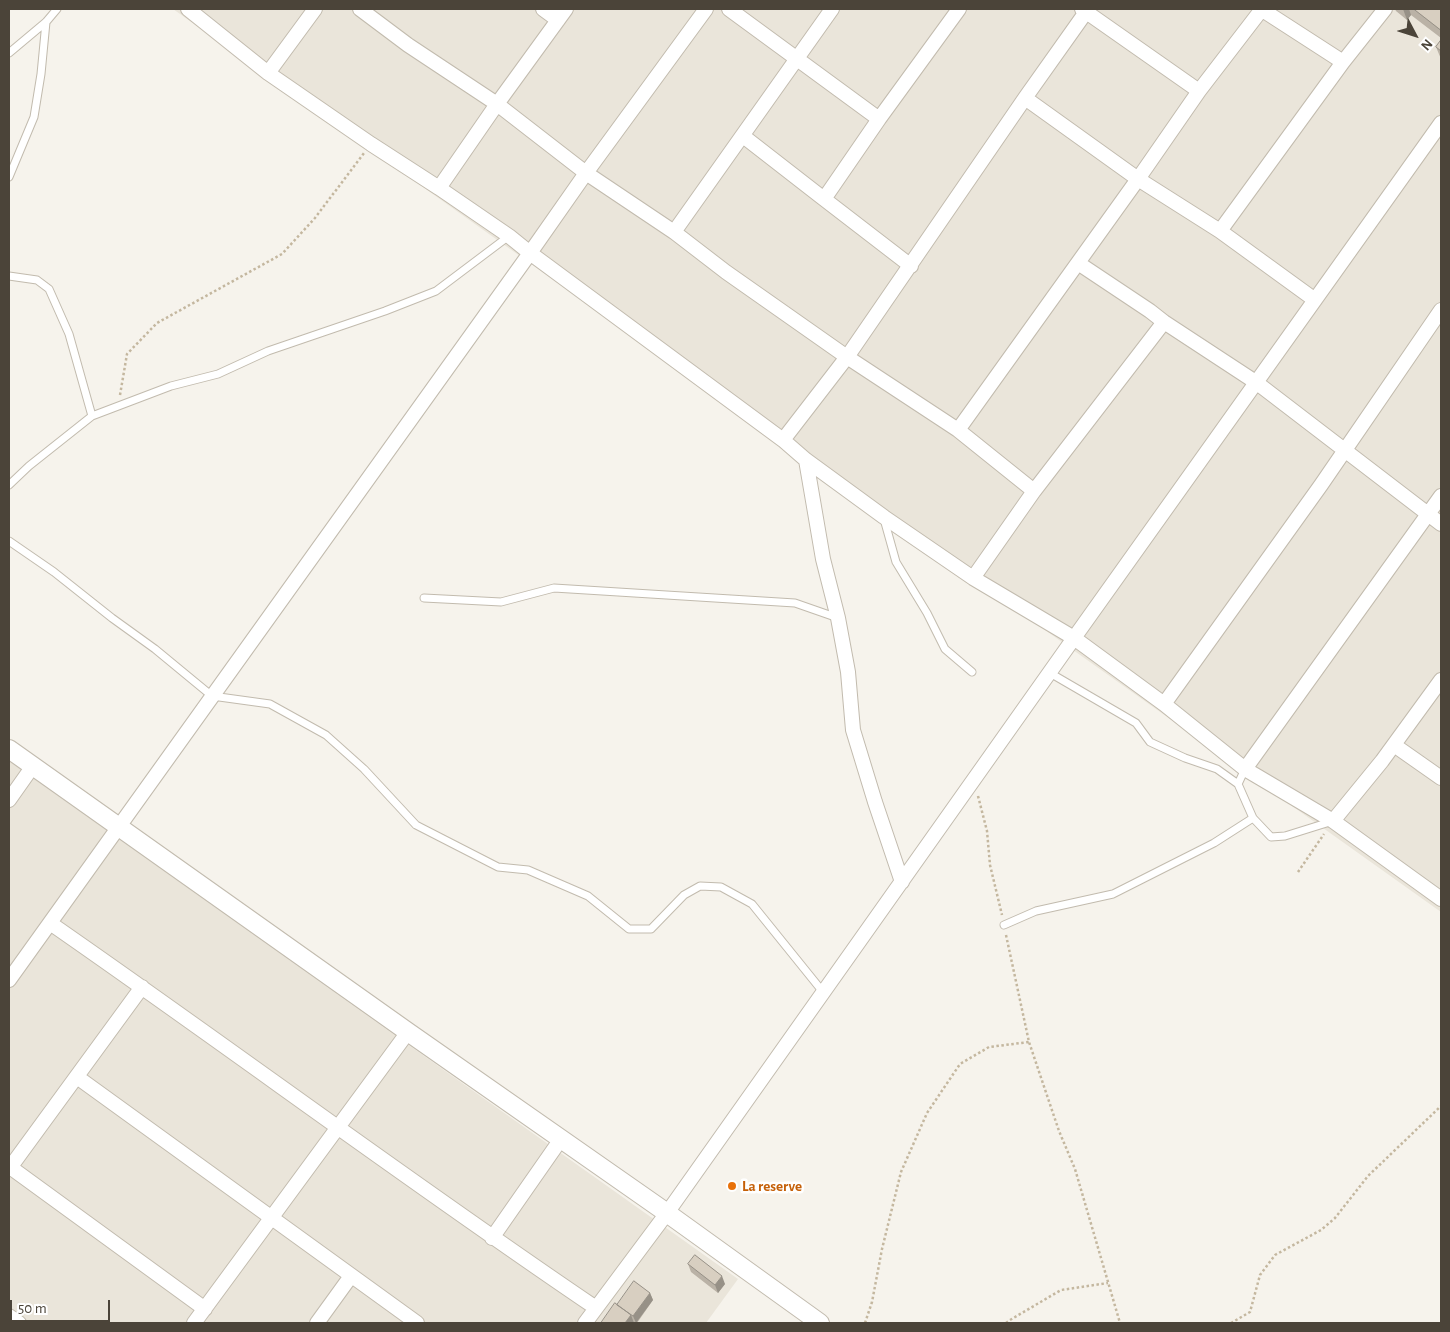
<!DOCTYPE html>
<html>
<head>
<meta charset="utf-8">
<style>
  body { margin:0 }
  #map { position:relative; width:1450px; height:1332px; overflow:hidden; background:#f6f3ec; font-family:"Alegreya Sans",sans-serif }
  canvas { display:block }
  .frame { position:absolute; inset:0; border:10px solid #4b4439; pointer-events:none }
  .north { position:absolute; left:1390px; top:10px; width:50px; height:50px; -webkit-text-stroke:4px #fff; paint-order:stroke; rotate:130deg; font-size:14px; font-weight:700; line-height:20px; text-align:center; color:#4b4439 }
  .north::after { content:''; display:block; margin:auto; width:18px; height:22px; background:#4b4439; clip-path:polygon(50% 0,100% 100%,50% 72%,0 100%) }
  .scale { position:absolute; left:10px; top:1300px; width:100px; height:22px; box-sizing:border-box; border:2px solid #4b4439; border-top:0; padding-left:6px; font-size:15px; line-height:18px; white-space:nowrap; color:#4b4439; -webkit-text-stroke:4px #fff; paint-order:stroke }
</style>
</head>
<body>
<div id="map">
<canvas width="1450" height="1332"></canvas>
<div class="frame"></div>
<div class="north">N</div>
<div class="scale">50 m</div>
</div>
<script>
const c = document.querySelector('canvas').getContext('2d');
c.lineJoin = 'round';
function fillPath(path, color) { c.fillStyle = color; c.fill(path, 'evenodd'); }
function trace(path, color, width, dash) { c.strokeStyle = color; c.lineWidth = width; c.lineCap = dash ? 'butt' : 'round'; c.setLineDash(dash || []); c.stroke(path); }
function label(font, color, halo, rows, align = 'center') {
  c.font = font + ' "Alegreya Sans",sans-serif'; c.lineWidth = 5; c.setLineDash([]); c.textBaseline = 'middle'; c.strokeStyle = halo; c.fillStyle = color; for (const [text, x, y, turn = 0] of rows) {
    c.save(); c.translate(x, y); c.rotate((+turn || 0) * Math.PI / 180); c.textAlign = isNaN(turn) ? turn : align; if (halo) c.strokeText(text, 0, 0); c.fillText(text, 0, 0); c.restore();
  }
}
fillPath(new Path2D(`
  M 173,9 L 1441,9 L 1441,912 Z
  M 9,761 L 738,1279 L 706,1323 L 9,1323 Z`), '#eae5da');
const service = new Path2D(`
  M 9,53 L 46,22 L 57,9
  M 9,177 L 34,117 L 41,74 L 46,22
  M 9,276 L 37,280 L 49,289 L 69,334 L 92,416
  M 9,485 L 29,466 L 92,416 L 171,386 L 218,374 L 268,351 L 385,311 L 436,291 L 509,236
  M 884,519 L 896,562 L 927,613 L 945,649 L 972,672
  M 9,541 L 54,572 L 112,618 L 155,649 L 212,696 L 270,704 L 326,735 L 364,769 L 416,825 L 498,867 L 528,870 L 588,896 L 629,929 L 651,929 L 684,895 L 700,886 L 721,887 L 752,904 L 823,992
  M 424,598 L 501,602 L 554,588 L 795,603 L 838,618
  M 1050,673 L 1136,723 L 1150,742 L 1185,758 L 1217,769 L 1238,784
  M 1245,769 L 1238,784 L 1253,818 L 1271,837 L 1285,836 L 1333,821
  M 1004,925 L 1036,911 L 1113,894 L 1214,843 L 1253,818`);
const minor = new Path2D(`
  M 188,9 L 268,73 L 371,144 L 439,188 L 509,236 L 530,253 L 783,440 L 806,460 L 884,517 L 973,578 L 1074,638 L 1164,704 L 1245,769 L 1333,821 L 1441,899
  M 360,9 L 408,45 L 497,104 L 586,173 L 674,232 L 726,272 L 847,357 L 958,430 L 1034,491
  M 543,9 L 558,20
  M 729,9 L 879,119
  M 1082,9 L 1199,91
  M 1261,9 L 1343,62 L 1385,9
  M 1262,9 L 1199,91 L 1138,179 L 1220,231 L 1315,300
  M 268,73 L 315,9
  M 743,136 L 824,199
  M 439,188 L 497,104 L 566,9
  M 1220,231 L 1343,62
  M 674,232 L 832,9
  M 1078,263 L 1150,311 L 1164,322 L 1257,383 L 1441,524
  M 911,266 L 824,199 L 879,119 L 959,9
  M 958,430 L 1138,179 L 1025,98
  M 783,440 L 847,357 L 1025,98 L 1086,12
  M 806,460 L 823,559 L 838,618 L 848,672 L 853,730 L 875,802 L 902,882
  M 973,578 L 1034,491 L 1164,322
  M 1164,704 L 1321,485 L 1441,310
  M 1394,745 L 1441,778
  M 1245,769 L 1441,496
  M 9,800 L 33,766
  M 1333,821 L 1382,761 L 1441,680
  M 50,923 C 233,1050 411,1183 596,1308
  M 9,980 L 530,253 L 586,173 L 706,9
  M 77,1077 L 417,1323
  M 10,1167 L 205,1309
  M 9,1169 L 142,987
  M 492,1238 L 561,1139
  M 9,1316 L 19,1323
  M 194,1323 L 408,1032
  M 317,1323 L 351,1276
  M 585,1323 L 667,1213 L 1074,638 L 1441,123`);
const tertiary = new Path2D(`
  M 9,749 L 408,1032 L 667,1213 L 820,1323`);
trace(service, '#c2bbae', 9);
trace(minor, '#c2bbae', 16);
trace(tertiary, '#c2bbae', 20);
trace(new Path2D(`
  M 120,395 L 127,354 L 157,323 L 282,254 L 315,218 L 364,153
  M 978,796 L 987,831 L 990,865 L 1002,915
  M 1298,872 L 1324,834
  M 1006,935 L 1029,1042 L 1059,1131 L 1075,1169 L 1120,1323
  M 865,1323 L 872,1302 L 882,1249 L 901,1172 L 927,1113 L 960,1064 L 989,1047 L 1029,1042
  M 1006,1323 L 1010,1320 L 1061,1290 L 1108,1283
  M 1231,1323 L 1250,1312 L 1260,1275 L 1275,1255 L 1321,1230 L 1335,1218 L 1368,1176 L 1441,1106`), '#c4b79f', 2.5, [2.5, 2.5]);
trace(service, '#fff', 7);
trace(minor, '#fff', 14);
trace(tertiary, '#fff', 18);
fillPath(new Path2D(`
  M 1395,9 L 1440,9 L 1441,10 L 1441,38 L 1411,15 L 1407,20 L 1396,11 Z
  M 1441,40 L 1441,59 L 1436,47 Z
  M 688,1264 L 725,1284 L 718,1293 L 691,1272 Z
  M 650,1293 L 653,1300 L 637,1323 L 634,1322 L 634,1323 L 601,1323 Z`), '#bab2a6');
fillPath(new Path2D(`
  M 1403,9 L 1409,9 L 1411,15 L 1407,20 Z
  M 722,1276 L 725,1284 L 718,1293 L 715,1285 Z
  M 650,1293 L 653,1300 L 636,1323 L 633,1316 Z
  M 631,1315 L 634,1323 L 625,1323 Z`), '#979187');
const building = new Path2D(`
  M 1414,9 L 1440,9 L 1441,10 L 1441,30 Z
  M 1441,40 L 1441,51 L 1436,47 Z
  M 695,1255 L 722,1276 L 715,1285 L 688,1264 Z
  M 634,1281 L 650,1293 L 633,1316 L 617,1305 Z
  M 615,1303 L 631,1315 L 625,1323 L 601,1323 Z`);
fillPath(building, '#d8cfc1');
trace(building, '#979187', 1);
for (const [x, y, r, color] of [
  [732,1186,5,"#e8710a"]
]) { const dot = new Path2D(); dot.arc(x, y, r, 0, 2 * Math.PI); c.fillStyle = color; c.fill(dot); trace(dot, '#fff', 2); }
label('bold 15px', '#c56008', '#fff', [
  ["La reserve",742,1186]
], 'left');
</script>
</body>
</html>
